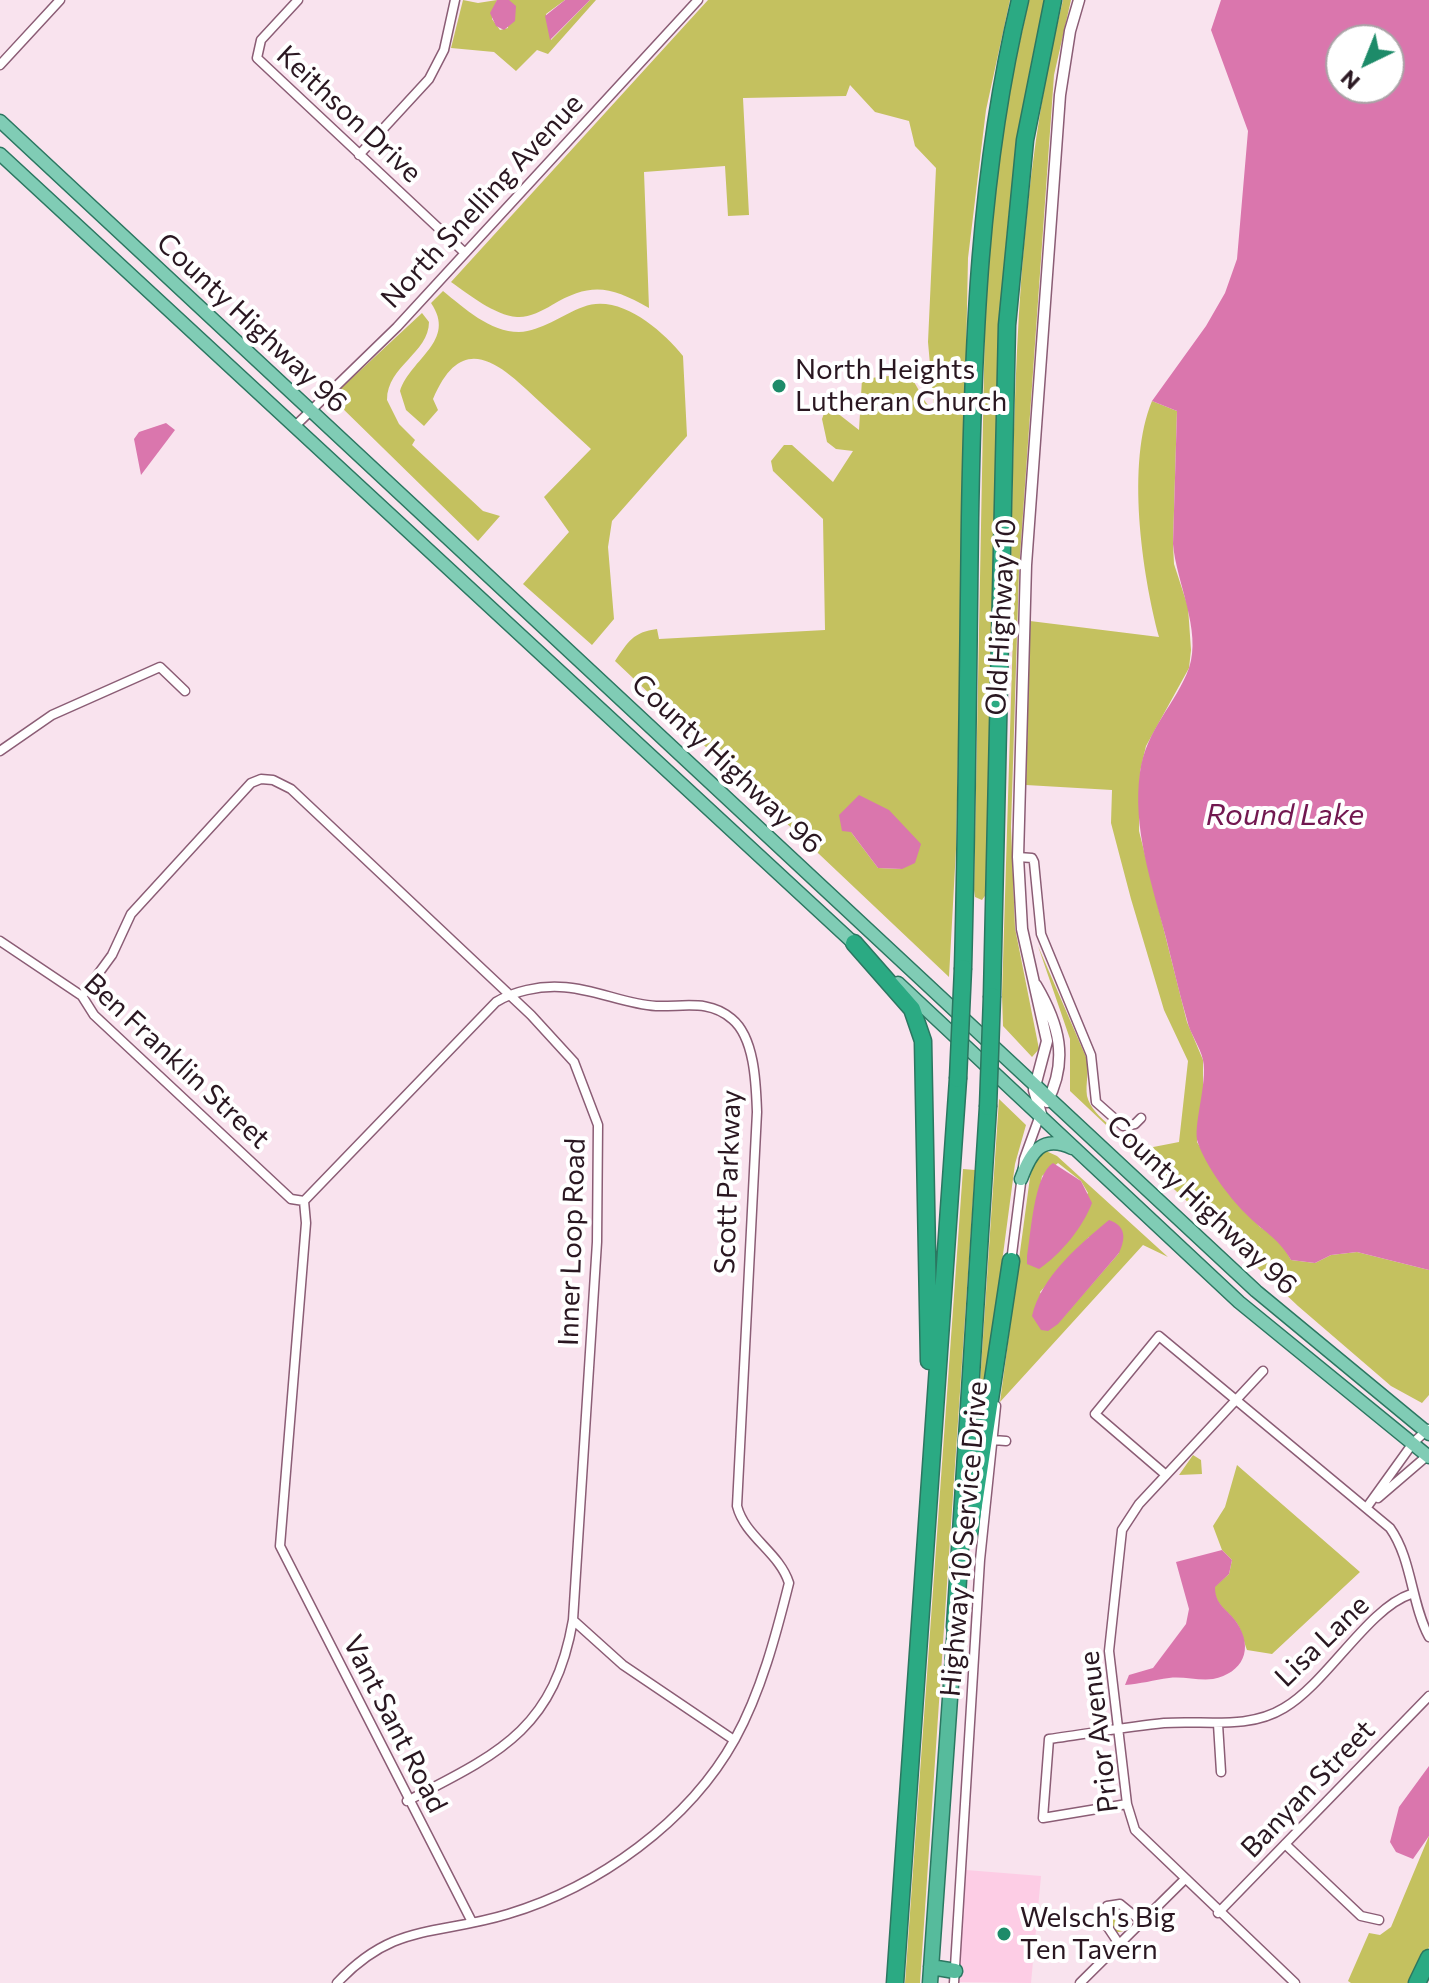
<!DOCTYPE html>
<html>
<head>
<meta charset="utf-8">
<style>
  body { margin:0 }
  #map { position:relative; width:1429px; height:1983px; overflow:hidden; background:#f9e3ee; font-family:Commissioner,sans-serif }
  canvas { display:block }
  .north { position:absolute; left:1325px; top:24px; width:80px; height:80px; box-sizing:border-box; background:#fff; border:2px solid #aaa2a6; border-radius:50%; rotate:223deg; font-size:22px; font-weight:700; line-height:32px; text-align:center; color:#2a1721 }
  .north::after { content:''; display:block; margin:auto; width:28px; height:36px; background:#1d8b69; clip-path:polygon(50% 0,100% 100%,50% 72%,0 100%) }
</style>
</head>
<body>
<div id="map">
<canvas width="1429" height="1983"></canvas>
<div class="north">N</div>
</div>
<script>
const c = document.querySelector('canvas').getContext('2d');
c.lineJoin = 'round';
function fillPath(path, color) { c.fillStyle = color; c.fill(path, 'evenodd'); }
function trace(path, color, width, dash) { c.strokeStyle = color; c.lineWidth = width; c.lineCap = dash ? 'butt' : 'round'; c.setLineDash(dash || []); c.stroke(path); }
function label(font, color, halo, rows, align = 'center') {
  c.font = font + ' Commissioner,sans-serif'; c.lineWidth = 8; c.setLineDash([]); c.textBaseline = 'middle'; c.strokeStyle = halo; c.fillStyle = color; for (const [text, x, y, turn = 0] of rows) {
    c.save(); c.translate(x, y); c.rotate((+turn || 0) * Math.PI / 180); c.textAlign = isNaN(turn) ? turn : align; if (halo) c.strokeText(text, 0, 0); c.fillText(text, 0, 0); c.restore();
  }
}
fillPath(new Path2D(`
  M 966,1870 L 1041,1876 L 1031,1983 L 959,1982 Z`), '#fdcde5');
fillPath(new Path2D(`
  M 463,0 L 478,3 L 497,0 L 492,19 L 500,30 L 508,28 L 509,0 L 565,0 L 546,14 L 551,40 L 590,0 L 596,0 L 548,54 L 537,50 L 516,71 L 494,52 L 451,48 Z
  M 708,0 L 1010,0 L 986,110 L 968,258 L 956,849 L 949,977 L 615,661 C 628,642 633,632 657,629 L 659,639 L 825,630 L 823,519 L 773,471 L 771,461 L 784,445 L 792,445 L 833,482 L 853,451 L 836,449 L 827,442 L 822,419 L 827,405 L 859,430 L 862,379 L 906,374 C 920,384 920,401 934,410 L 928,342 L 936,168 L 915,146 L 909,121 L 875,112 L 850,85 L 846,96 L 743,98 L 749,215 L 728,216 L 725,166 L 644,172 L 649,308 C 610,286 591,282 552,305 C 542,311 528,318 517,317 C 494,315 470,295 451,282 ZM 851,832 L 902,869 L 878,868 Z
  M 1029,0 L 1045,0 C 1001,182 997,350 994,536 C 992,655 990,774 987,893 L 982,900 L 975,897 L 974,890 L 986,266 L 1007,101 Z
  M 1063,0 L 1071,0 L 1054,75 L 1019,570 L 1011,827 L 1015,928 L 1039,1049 L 1032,1057 L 1003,1026 L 1002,995 L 1015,567 L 1011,563 C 1015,372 1017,186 1063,0 Z
  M 443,291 C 464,308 490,332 519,332 C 542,331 561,315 583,307 C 619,293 661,329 683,356 L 687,436 L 612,521 L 608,547 L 614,619 L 592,645 L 523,584 L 569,532 L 544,497 L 591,449 C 574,433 557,418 540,402 C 501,365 463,328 433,399 L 438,410 L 424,426 L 406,410 L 400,391 C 411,358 457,341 431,303 Z
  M 422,313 L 429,322 C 429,353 387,366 387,400 L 399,424 L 415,440 L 412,445 L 483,511 L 500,516 L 478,541 L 335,401 L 336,393 Z
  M 1152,401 L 1177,411 L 1173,544 L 1174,564 L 1188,607 L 1191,650 L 1189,668 L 1146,746 L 1140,772 L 1139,831 L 1187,1022 L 1203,1060 L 1203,1105 L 1197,1142 L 1220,1179 L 1260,1227 L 1278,1237 L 1291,1260 L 1315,1263 L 1331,1255 L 1357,1252 L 1429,1270 L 1429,1395 L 1422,1403 L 1391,1386 L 1298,1306 L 1070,1091 L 1070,1039 L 1038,946 L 1086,1057 C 1090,1071 1085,1083 1087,1096 C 1092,1118 1126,1136 1143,1149 L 1179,1142 L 1188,1061 L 1164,1010 L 1131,899 L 1111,823 L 1112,790 L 1026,785 L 1030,621 L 1159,637 C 1142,573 1126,463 1152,401 Z
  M 999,1099 L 1026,1125 L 1015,1164 L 982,1413 L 978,1412 Z
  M 1046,1151 L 1057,1156 L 1168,1257 L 1143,1245 L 1000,1402 L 1030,1177 L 1034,1162 ZM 1058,1163 L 1081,1181 L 1088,1193 L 1027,1264 L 1042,1176 ZM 1089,1237 L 1119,1253 L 1057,1324 L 1040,1292 Z
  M 963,1169 L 975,1170 L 920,1983 L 905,1983 Z
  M 1193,1455 L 1201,1460 L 1202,1474 L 1179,1475 Z
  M 1237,1465 L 1360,1572 L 1272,1654 L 1247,1650 C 1244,1642 1242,1632 1238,1625 C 1229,1610 1215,1607 1214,1587 L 1229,1574 L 1232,1560 L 1222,1550 L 1213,1526 L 1225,1507 Z
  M 1429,1836 L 1429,1947 L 1411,1983 L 1351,1983 L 1348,1981 L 1369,1933 L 1380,1935 L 1391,1927 Z
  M1106 1920a12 12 0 1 1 24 0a12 12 0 1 1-24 0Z`), '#c4c15f');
fillPath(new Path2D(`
  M 497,0 L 509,0 L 516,6 L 515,21 L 504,30 L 496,26 L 490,13 Z
  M 565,0 L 590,0 L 550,40 L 545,16 Z
  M 1221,0 L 1429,0 L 1429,1270 L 1357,1252 L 1331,1255 L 1315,1263 L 1291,1260 C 1276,1235 1264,1233 1245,1213 C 1228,1196 1206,1166 1198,1143 C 1192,1128 1208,1083 1203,1060 C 1200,1046 1190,1034 1187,1020 C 1179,993 1173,965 1166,938 C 1152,884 1132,828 1140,772 C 1146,729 1176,704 1189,668 C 1202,631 1176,581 1173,544 L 1177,411 L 1152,401 L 1206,326 L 1225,293 L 1237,259 L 1248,131 L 1211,30 ZM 1341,40 L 1389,40 L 1389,88 L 1341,88 Z
  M 166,423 L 175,430 L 141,475 L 134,439 L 139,432 Z
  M 859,795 L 889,810 L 921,844 L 915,863 L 902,869 L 878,868 L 851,832 L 842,831 L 839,815 Z
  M 1053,1163 L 1081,1181 L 1092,1203 C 1083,1227 1061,1254 1039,1269 L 1027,1264 L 1027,1256 C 1031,1233 1034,1175 1053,1163 Z
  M 1109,1220 C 1126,1226 1126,1238 1119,1253 L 1058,1324 L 1048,1331 L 1041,1330 L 1032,1316 C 1041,1277 1079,1245 1109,1220 Z
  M 1222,1550 L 1232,1560 L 1229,1574 L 1215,1587 C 1215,1606 1228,1609 1237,1623 C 1254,1649 1243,1673 1213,1679 C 1199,1681 1183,1676 1169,1678 C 1154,1680 1140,1684 1125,1685 L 1129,1675 L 1153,1668 L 1186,1624 L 1189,1609 L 1176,1562 Z
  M 1429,1766 L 1429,1836 L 1413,1859 L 1396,1852 L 1390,1842 L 1399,1807 Z`), '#da76ad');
const minor = new Path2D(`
  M 298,0 L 261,40 L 257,58 L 465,253
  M 0,65 L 60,0
  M 359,155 L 429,79 L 444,50 L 455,0
  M 294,427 L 397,327 L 698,0
  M 0,751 L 52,715 L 160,667 L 185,691
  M 1018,857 L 1032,858 L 1034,862 L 1041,934 L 1091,1055 L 1096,1102 L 1123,1126 L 1135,1124 L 1141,1118
  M 0,941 L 82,996 L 94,1015 L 291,1199 L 304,1201 L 306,1223 L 280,1546 L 472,1922
  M 82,996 L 112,955 L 131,914 L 251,783 L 261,779 L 273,780 L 291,789 L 531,1015 L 574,1062 L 598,1125 L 597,1242 L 573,1620 L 623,1665 L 734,1740
  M 304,1201 L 496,1002 C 514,991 539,986 560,987 C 593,988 624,1004 656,1006 C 684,1007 709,999 732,1019 C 755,1038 756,1085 757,1112 L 737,1506 C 745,1537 779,1552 789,1583 C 776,1635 761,1692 735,1739 C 689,1822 598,1887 508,1914 C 436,1936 394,1922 337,1983
  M 1011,1262 L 1024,1159 L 1040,1115
  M 1263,1371 L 1139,1504 L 1122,1530 L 1109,1651 L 1127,1804 L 1135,1830 L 1295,1983
  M 993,1440 L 1006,1441
  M 1166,1475 L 1095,1414 L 1159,1336 L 1390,1528 C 1412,1559 1411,1603 1429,1637
  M 1378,1498 L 1428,1455
  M 1367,1507 L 1413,1443 L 1428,1429
  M 1218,1724 L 1221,1772
  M 407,1801 C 498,1754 554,1730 573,1620
  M 1127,1804 L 1043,1818 L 1049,1739 C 1087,1734 1125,1727 1164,1723 C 1205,1720 1248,1730 1284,1708 C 1327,1683 1368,1608 1411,1594
  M 1285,1844 L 1361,1916 L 1379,1920
  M 1218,1913 L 1429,1696
  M 1119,1944 L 1101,1917 L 1107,1906 L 1120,1904 L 1142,1922
  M 954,1983 L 980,1560 L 996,1406
  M 1080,1983 L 1184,1880`);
const tertiary = new Path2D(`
  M 1036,985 C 1059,1024 1069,1060 1047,1102
  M 1041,1114 L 1034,1090 L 1047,1041 L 1022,929 L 1018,857 L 1026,565 L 1060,95 L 1070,31 L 1079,0`);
const primary = new Path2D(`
  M 0,121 L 1256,1291 L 1429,1434
  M 0,154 L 860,949
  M 898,983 L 1239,1302 L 1429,1457
  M 1021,1179 C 1031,1152 1042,1134 1072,1148`);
const trunk = new Path2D(`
  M 931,1967 L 955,1971
  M 930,1983 L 955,1627`);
const motorway = new Path2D(`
  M 854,943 L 912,1009 L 923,1041 L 929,1361
  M 963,968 C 967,818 968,668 970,518 C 973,345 979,170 1020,0
  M 992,996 L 1007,325 L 1025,140 L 1053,0
  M 970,1531 L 1011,1261
  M 955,1627 L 988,1107
  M 895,1983 L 958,1079
  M 1417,1983 L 1429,1958`);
trace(minor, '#8b5d75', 11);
trace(tertiary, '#8b5d75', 13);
trace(primary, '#2b7761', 15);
trace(trunk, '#2b7761', 17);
trace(motorway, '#2b7761', 19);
trace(minor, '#fff', 8);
trace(tertiary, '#fff', 10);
trace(primary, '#80ccb5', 12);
trace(trunk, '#56bb9c', 14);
trace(motorway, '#2baa83', 16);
const motorwayBridge = new Path2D(`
  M 958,1079 L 963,968
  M 988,1107 L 992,996`);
trace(motorwayBridge, '#2b7761', 19, []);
trace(motorwayBridge, '#2baa83', 16);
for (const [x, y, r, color] of [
  [779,386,8,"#1d8b69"],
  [1004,1934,8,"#1d8b69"]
]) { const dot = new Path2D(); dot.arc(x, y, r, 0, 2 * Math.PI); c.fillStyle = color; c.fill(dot); trace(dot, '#fff', 3); }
label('28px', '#2a1721', '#fff', [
  ["Keithson Drive",349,114,43],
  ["North Snelling Avenue",482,201,-47],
  ["County Highway 96",252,323,43],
  ["Old Highway 10",1001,617,-87],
  ["County Highway 96",727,764,43],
  ["Ben Franklin Street",177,1061,43],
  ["Scott Parkway",728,1182,-88],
  ["County Highway 96",1202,1205,43],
  ["Inner Loop Road",572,1242,-88],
  ["Highway 10 Service Drive",964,1539,-85],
  ["Lisa Lane",1322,1641,-44],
  ["Vant Sant Road",395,1724,63],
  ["Prior Avenue",1099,1732,-97],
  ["Banyan Street",1308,1789,-46]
]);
label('28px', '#2a1721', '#fff', [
  ["North Heights",795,370],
  ["Lutheran Church",795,402],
  ["Welsch's Big",1020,1918],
  ["Ten Tavern",1020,1950]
], 'left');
label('italic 30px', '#721850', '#fff', [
  ["Round Lake",1285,815]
]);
</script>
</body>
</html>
